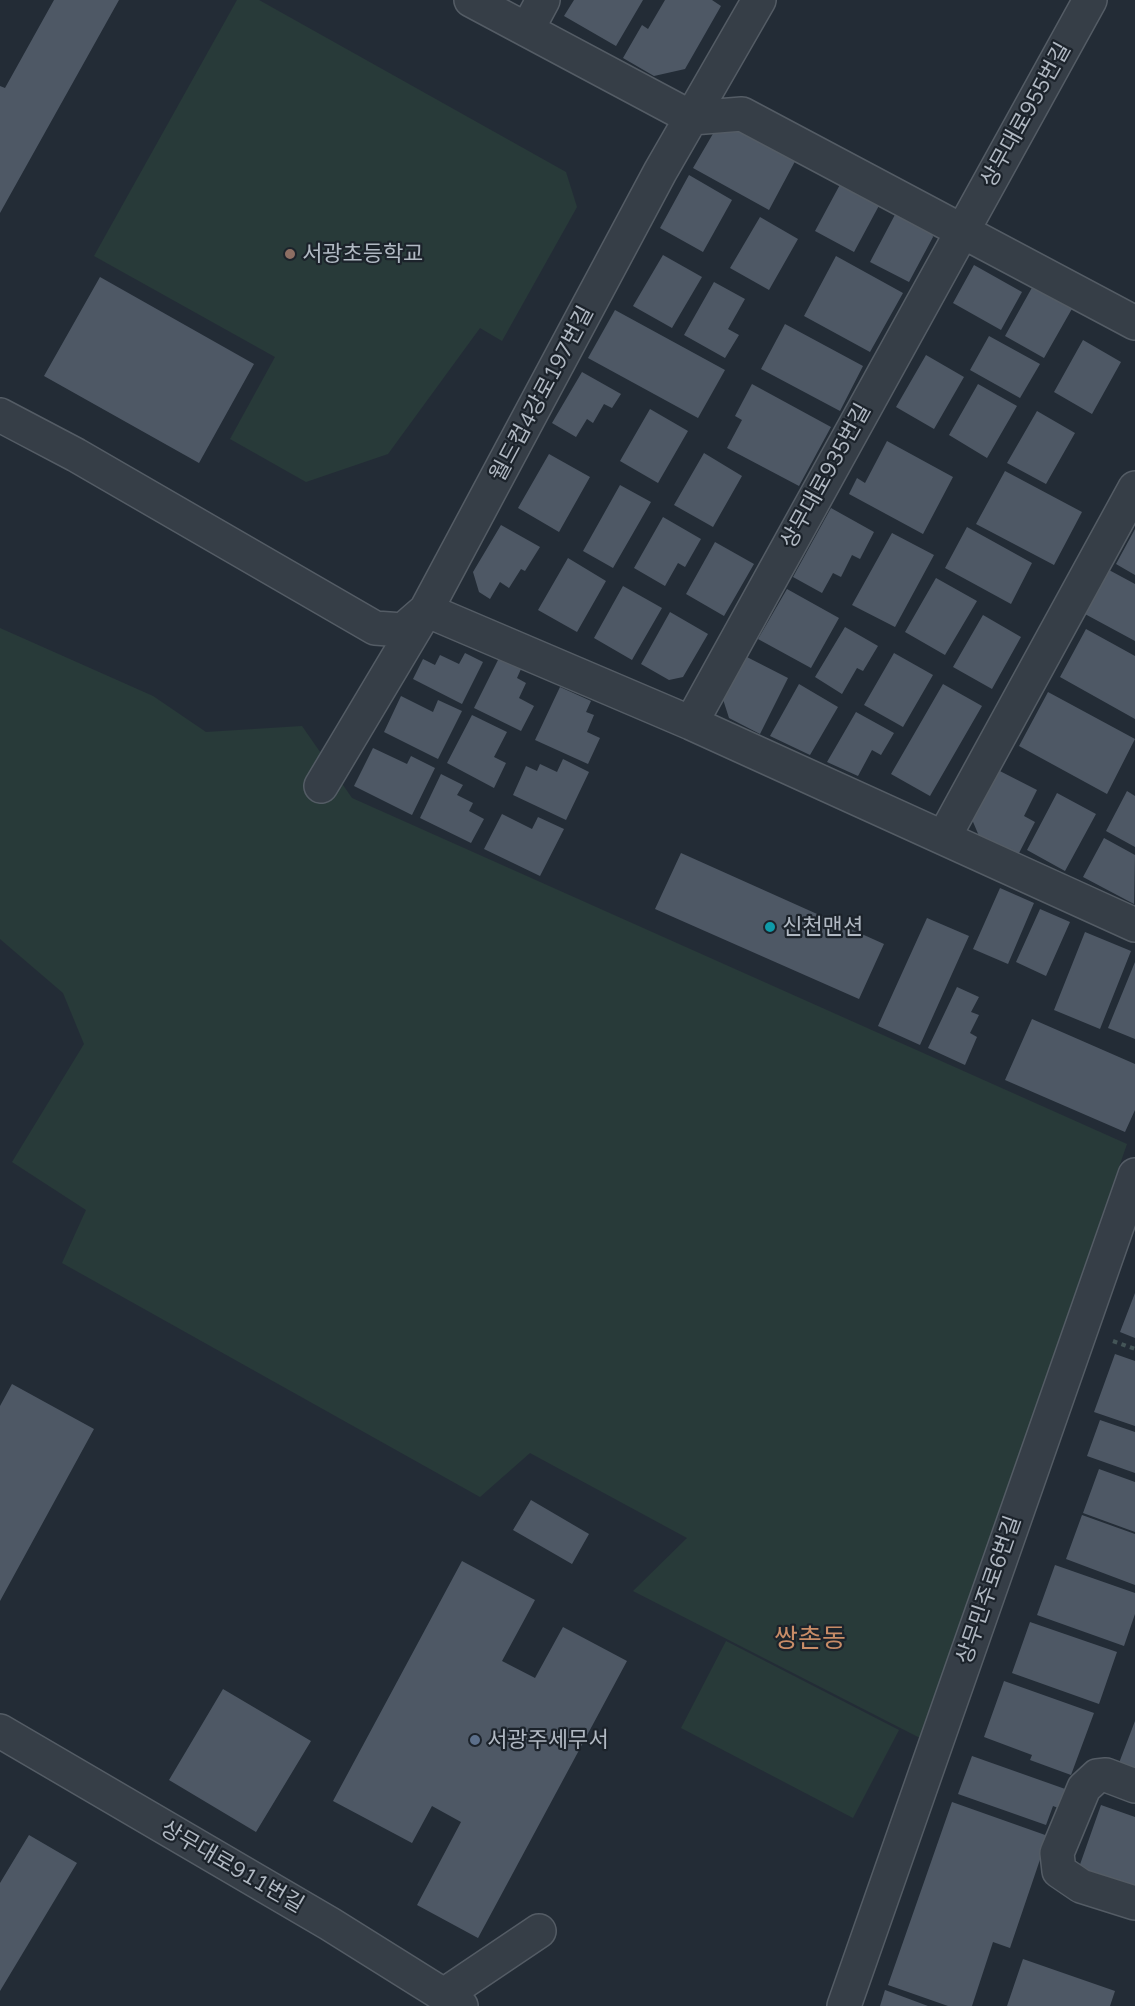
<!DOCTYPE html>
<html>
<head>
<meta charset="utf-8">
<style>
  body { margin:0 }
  canvas { display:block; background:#232c36 }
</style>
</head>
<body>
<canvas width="1135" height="2006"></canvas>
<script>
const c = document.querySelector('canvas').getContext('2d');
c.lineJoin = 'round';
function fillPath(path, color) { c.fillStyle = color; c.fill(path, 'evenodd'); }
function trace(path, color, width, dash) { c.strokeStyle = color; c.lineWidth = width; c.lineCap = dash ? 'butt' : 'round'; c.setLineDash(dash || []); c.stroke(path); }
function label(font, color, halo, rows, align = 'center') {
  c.font = font + ' Mulish,"Noto Sans KR",sans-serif'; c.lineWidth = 4.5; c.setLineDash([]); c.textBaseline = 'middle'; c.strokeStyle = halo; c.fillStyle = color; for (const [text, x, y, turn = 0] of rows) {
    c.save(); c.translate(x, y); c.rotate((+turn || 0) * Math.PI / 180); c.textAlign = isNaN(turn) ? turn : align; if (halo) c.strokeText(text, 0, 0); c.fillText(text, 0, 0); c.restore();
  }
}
fillPath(new Path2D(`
  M 237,0 L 259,0 L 566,172 L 577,207 L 502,341 L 480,328 L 388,454 L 306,482 L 230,439 L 275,357 L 94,256 Z
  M 0,628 L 153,696 L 206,732 L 302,726 L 352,798 L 1127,1144 L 920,1738 L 633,1591 L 687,1538 L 530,1453 L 480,1497 L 62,1263 L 86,1210 L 12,1162 L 84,1044 L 63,993 L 0,939 Z
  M 726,1641 L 899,1730 L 853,1818 L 681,1728 Z`), '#283a39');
fillPath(new Path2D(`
  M 54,0 L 119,0 L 0,213 L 0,86 L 5,88 Z
  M 574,0 L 643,0 L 616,46 L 564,16 Z
  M 665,0 L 712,0 L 721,6 L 685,69 L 654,76 L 623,58 L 642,25 L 648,29 Z
  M 740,119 L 800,152 L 769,210 L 693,168 L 714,132 Z
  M 689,175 L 732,200 L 703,252 L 660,228 Z
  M 843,179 L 882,200 L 854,252 L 815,231 Z
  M 898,209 L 931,227 L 933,237 L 909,282 L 870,262 Z
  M 760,217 L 798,239 L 769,290 L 730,268 Z
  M 663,255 L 702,277 L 672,328 L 633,306 Z
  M 836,256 L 903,293 L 870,352 L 804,316 Z
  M 974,265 L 1022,292 L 1001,330 L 953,303 Z
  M 100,277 L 254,364 L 199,463 L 44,376 Z
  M 714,282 L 745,299 L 728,329 L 739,335 L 725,358 L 684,335 Z
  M 1034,284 L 1073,307 L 1044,358 L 1005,336 Z
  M 615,310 L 725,370 L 698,418 L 588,358 Z
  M 785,324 L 863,366 L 840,411 L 761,369 Z
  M 989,336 L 1040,364 L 1020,398 L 970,370 Z
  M 1083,340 L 1121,362 L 1092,414 L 1054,392 Z
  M 926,355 L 964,377 L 934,429 L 896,407 Z
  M 582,372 L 621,394 L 612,408 L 604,404 L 593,423 L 587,419 L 576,437 L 552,423 Z
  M 752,384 L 831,427 L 799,486 L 727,448 L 742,420 L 735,416 Z
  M 978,384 L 1017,406 L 987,458 L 949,435 Z
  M 650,409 L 688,431 L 658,483 L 620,461 Z
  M 1037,411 L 1075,433 L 1046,484 L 1007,463 Z
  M 887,441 L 953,477 L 923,534 L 849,494 L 857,478 L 865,483 Z
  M 704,453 L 742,476 L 713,527 L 674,505 Z
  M 549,454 L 590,477 L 559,532 L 518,508 Z
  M 1005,471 L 1082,512 L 1054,565 L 976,524 Z
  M 620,485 L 651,502 L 613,568 L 583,551 Z
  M 831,508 L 874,532 L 860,559 L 852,555 L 841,577 L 833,573 L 822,593 L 793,577 Z
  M 663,517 L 701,539 L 685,567 L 678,563 L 665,586 L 634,568 Z
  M 501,525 L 540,547 L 525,571 L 521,569 L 509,588 L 500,582 L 490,599 L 479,592 L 473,572 Z
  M 967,527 L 1032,563 L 1011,604 L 945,568 Z
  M 1135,529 L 1135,575 L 1116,564 Z
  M 892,533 L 934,555 L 895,627 L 852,605 Z
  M 715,542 L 754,564 L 724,616 L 686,594 Z
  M 568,558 L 606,581 L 577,632 L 538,610 Z
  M 1109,570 L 1135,584 L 1135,641 L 1085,614 Z
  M 936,578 L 977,601 L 945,655 L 905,632 Z
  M 623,586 L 662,608 L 632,660 L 594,638 Z
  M 787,589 L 839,618 L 811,668 L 758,639 Z
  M 670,612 L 708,634 L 683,677 L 669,680 L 641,664 Z
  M 983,615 L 1021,637 L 992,689 L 953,667 Z
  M 845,627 L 878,646 L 863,671 L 857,668 L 842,694 L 815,677 Z
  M 1086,629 L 1135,656 L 1135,719 L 1060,677 Z
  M 465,653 L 483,662 L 462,704 L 413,679 L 423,659 L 435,665 L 440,655 L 459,664 Z
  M 894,653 L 933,675 L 903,727 L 864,705 Z
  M 741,654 L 788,678 L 760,734 L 729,718 L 721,693 Z
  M 499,658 L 521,669 L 517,678 L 526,683 L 519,698 L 534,706 L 521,731 L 474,708 Z
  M 799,684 L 838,707 L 810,755 L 770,736 Z
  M 943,684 L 982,706 L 930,796 L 891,774 Z
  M 560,687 L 591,701 L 586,712 L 594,715 L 587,732 L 600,738 L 588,764 L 535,740 Z
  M 1048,692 L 1135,739 L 1107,794 L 1019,746 Z
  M 401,696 L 433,712 L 438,700 L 462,711 L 438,759 L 384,732 Z
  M 856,712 L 894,733 L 881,755 L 872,750 L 858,776 L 827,762 Z
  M 472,715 L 507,732 L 494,757 L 506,763 L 494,788 L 447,763 Z
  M 373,748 L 407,764 L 411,756 L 435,768 L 412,815 L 354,786 Z
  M 563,759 L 589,772 L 566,820 L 513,795 L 526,766 L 537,771 L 540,764 L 557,772 Z
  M 990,766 L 1037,790 L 1024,816 L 1035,822 L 1018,855 L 979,836 L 968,810 Z
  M 441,774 L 463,785 L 457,795 L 473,803 L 469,811 L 484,819 L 471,843 L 420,818 Z
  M 1127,791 L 1135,796 L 1135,847 L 1106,831 Z
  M 1057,793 L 1096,814 L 1065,871 L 1027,850 Z
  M 502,814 L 532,829 L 538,817 L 564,829 L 540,876 L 484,849 Z
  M 1104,838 L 1135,855 L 1134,904 L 1083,877 Z
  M 681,853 L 884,944 L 859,999 L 655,909 Z
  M 1000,888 L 1034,903 L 1008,964 L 973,949 Z
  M 1040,909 L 1070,922 L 1046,976 L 1016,962 Z
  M 927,918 L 969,936 L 920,1045 L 878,1026 Z
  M 1085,932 L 1131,951 L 1100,1029 L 1054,1010 Z
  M 1135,962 L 1135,1039 L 1108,1028 Z
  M 957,987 L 979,997 L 971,1012 L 979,1015 L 970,1033 L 977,1037 L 965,1065 L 928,1048 Z
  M 1032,1019 L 1135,1064 L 1135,1110 L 1125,1132 L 1005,1080 Z
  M 1135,1293 L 1135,1338 L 1120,1332 Z
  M 1115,1354 L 1135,1361 L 1135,1426 L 1094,1412 Z
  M 12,1384 L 94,1429 L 0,1601 L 0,1406 Z
  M 1100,1420 L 1135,1432 L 1135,1473 L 1087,1456 Z
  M 1099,1469 L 1135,1482 L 1135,1532 L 1083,1513 Z
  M 531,1500 L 589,1534 L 572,1564 L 513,1530 Z
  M 1082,1515 L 1135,1534 L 1135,1585 L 1066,1559 Z
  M 462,1561 L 535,1600 L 502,1661 L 535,1678 L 563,1627 L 627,1661 L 478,1938 L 417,1905 L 461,1822 L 432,1806 L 412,1843 L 333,1801 Z
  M 1055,1565 L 1135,1593 L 1135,1614 L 1124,1646 L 1037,1615 Z
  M 1030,1622 L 1117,1652 L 1099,1704 L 1012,1673 Z
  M 1004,1681 L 1094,1713 L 1071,1775 L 1030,1760 L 1032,1755 L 984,1737 Z
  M 223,1689 L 311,1741 L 256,1832 L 169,1780 Z
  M 1135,1721 L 1135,1769 L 1119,1763 Z
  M 972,1756 L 1068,1790 L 1061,1809 L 1053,1806 L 1046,1825 L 958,1794 Z
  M 952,1802 L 1048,1836 L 1010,1948 L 993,1942 L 972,2006 L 948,2006 L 888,1985 Z
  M 1101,1805 L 1135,1817 L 1135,1894 L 1077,1873 Z
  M 29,1835 L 77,1863 L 0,1991 L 0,1883 Z
  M 1023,1959 L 1115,1991 L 1110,2006 L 1007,2006 Z
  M 885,1990 L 928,2006 L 880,2006 Z`), '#4e5865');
const minor = new Path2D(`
  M 471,0 L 692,118 L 742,114 L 1135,323
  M 527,30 L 543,0
  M 0,415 L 76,455 L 375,628 L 403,630 L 426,610 L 691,723 L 1135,925
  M 691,723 L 1090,0
  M 321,786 L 426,610 L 660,172 L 759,0
  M 944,837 L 1135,488
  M 0,1731 L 330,1924 L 461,2006
  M 1135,1786 L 1106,1775 L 1097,1776 L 1084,1788 L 1057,1853 L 1059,1871 L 1081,1886 L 1135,1903
  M 444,1995 L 539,1931
  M 844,2006 L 1135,1175`);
trace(minor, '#545c65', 36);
trace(new Path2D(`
  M 1113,1341 L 1135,1349`), '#445557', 4, [4.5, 4.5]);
trace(minor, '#363e47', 33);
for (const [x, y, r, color] of [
  [290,254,6,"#8d6e63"],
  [770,927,6,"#0f9aa8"],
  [475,1740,6,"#5c6f8a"]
]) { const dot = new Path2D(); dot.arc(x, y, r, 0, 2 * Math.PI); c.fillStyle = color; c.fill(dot); trace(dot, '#1c232b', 2); }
label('22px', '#b1b9c3', '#1c232b', [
  ["상무대로955번길",1026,115,-61],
  ["월드컵4강로197번길",542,394,-62],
  ["상무대로935번길",826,476,-61],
  ["상무민주로6번길",989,1590,-71],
  ["상무대로911번길",232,1867,30]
]);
label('22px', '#b1b9c3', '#1c232b', [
  ["서광초등학교",302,254],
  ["신천맨션",782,927],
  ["서광주세무서",487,1740]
], 'left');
label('26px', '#c88c67', '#1c232b', [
  ["쌍촌동",810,1639]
]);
</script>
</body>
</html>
